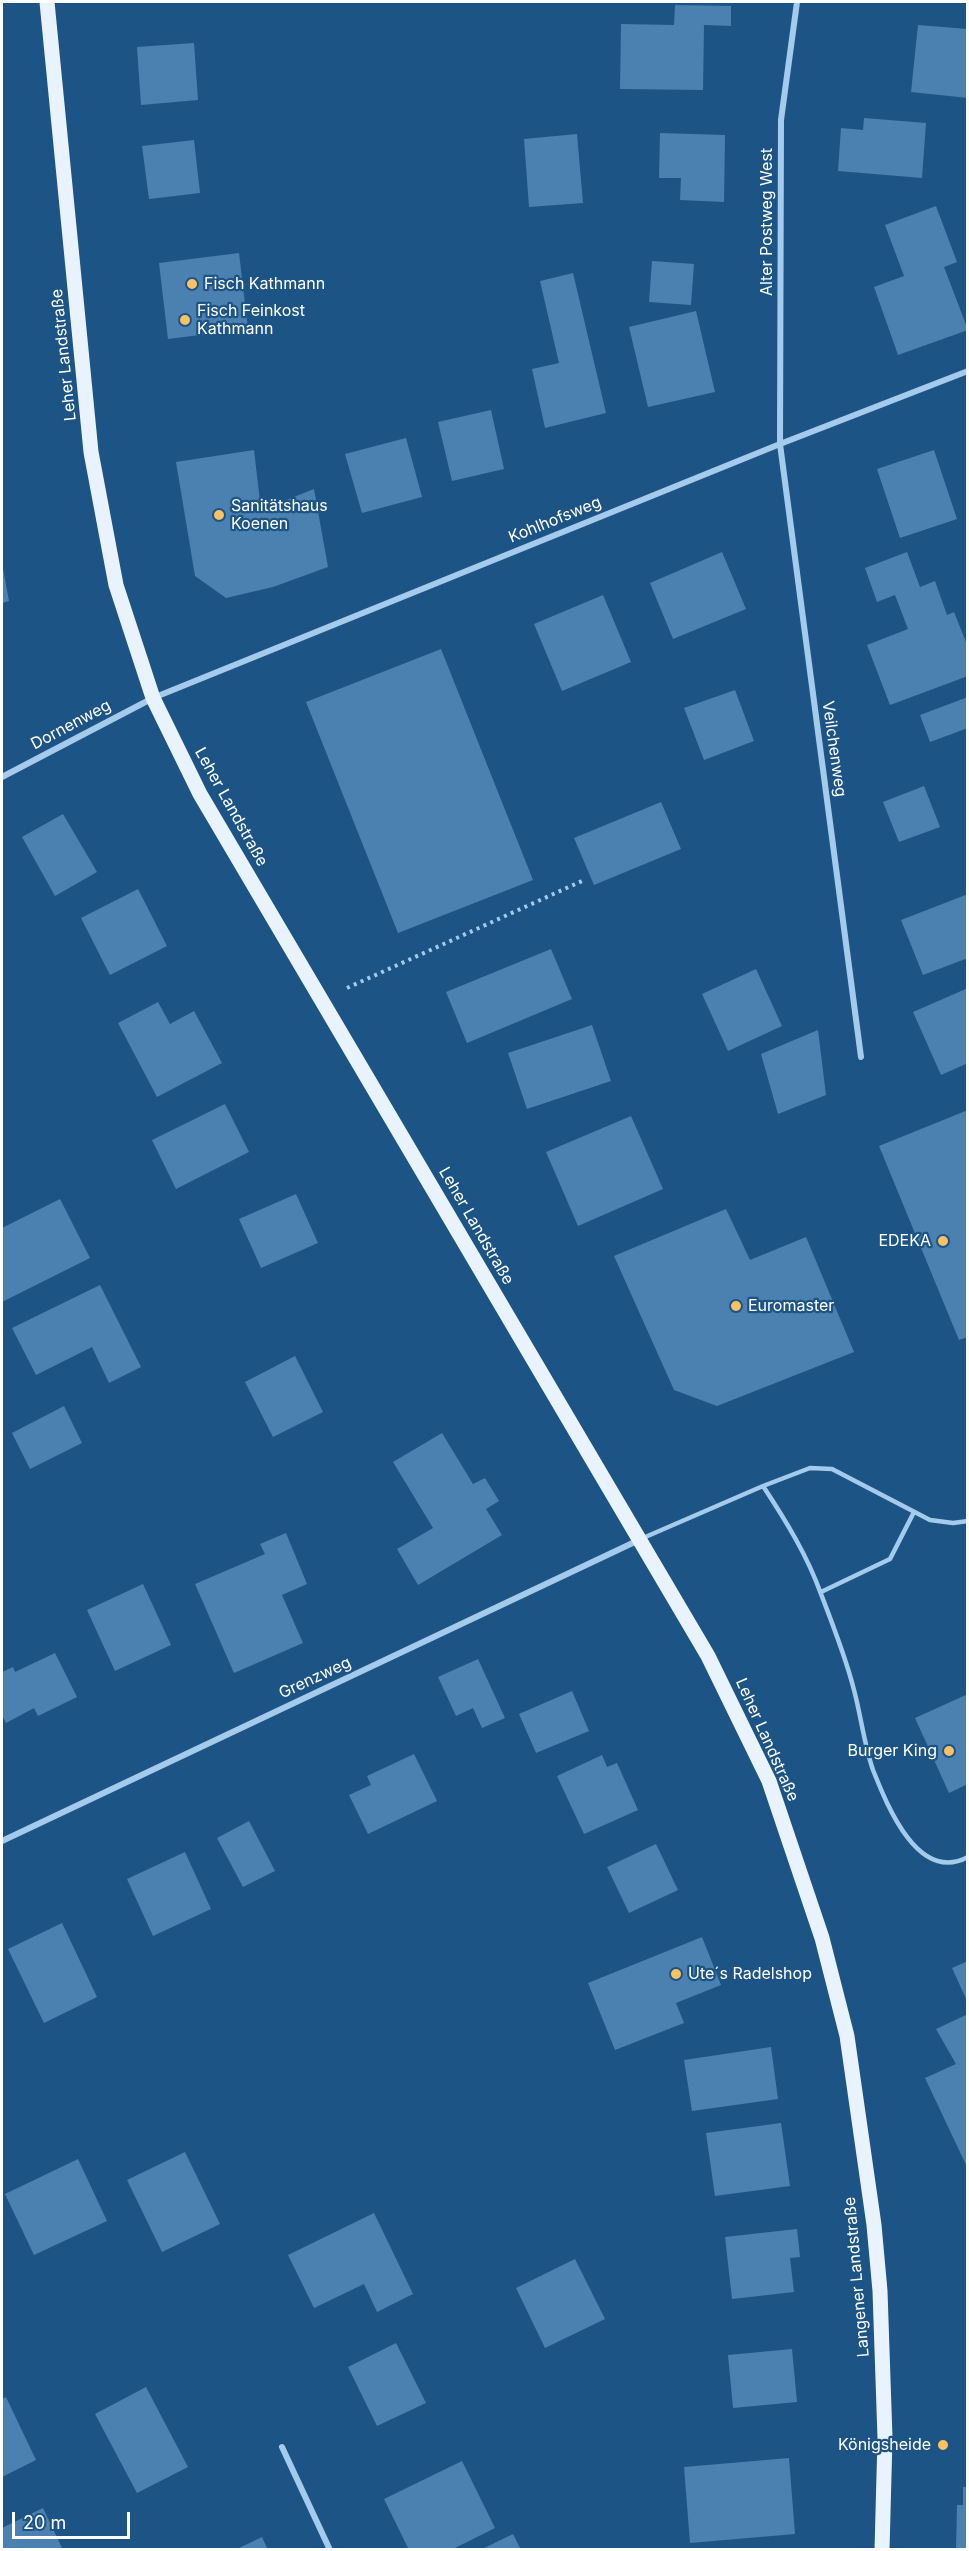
<!DOCTYPE html>
<html>
<head>
<meta charset="utf-8">
<style>
  body { margin:0 }
  #map { position:relative; width:969px; height:2551px; overflow:hidden; background:#1d5486; font-family:Inter,sans-serif }
  canvas { display:block }
  .frame { position:absolute; inset:0; border:3px solid #fff; pointer-events:none }
  .scale { position:absolute; left:12px; top:2512px; width:118px; height:27px; box-sizing:border-box; border:3px solid #fff; border-top:0; padding-left:8px; font-size:18px; line-height:21px; white-space:nowrap; color:#fff; -webkit-text-stroke:4px #1d5486; paint-order:stroke }
</style>
</head>
<body>
<div id="map">
<canvas width="969" height="2551"></canvas>
<div class="frame"></div>
<div class="scale">20 m</div>
</div>
<script>
const c = document.querySelector('canvas').getContext('2d');
c.lineJoin = 'round';
function fillPath(path, color) { c.fillStyle = color; c.fill(path, 'evenodd'); }
function trace(path, color, width, dash) { c.strokeStyle = color; c.lineWidth = width; c.lineCap = dash ? 'butt' : 'round'; c.setLineDash(dash || []); c.stroke(path); }
function label(font, color, halo, rows, align = 'center') {
  c.font = font + ' Inter,sans-serif'; c.lineWidth = 4.5; c.setLineDash([]); c.textBaseline = 'middle'; c.strokeStyle = halo; c.fillStyle = color; for (const [text, x, y, turn = 0] of rows) {
    c.save(); c.translate(x, y); c.rotate((+turn || 0) * Math.PI / 180); c.textAlign = isNaN(turn) ? turn : align; if (halo) c.strokeText(text, 0, 0); c.fillText(text, 0, 0); c.restore();
  }
}
fillPath(new Path2D(`
  M 675,5 L 731,6 L 731,26 L 704,25 L 703,90 L 620,89 L 621,24 L 674,25 Z
  M 918,25 L 968,29 L 968,98 L 911,92 Z
  M 194,43 L 198,100 L 141,105 L 137,47 Z
  M 864,118 L 926,123 L 922,178 L 838,171 L 841,128 L 863,130 Z
  M 660,133 L 725,135 L 724,202 L 680,200 L 681,178 L 659,178 Z
  M 577,134 L 583,203 L 529,207 L 524,139 Z
  M 194,140 L 200,193 L 149,199 L 142,146 Z
  M 936,206 L 957,262 L 944,267 L 968,330 L 898,355 L 874,287 L 904,276 L 885,225 Z
  M 239,253 L 248,329 L 168,339 L 159,263 Z
  M 652,261 L 694,264 L 691,305 L 649,302 Z
  M 573,273 L 606,413 L 545,428 L 532,369 L 559,363 L 540,281 Z
  M 696,311 L 715,392 L 648,407 L 629,327 Z
  M 491,410 L 504,469 L 452,481 L 438,422 Z
  M 406,438 L 422,497 L 362,513 L 345,454 Z
  M 254,450 L 261,510 L 314,489 L 328,567 L 273,587 L 226,598 L 195,576 L 176,462 Z
  M 934,450 L 957,519 L 900,538 L 877,469 Z
  M 722,552 L 746,609 L 673,639 L 650,583 Z
  M 907,552 L 920,587 L 935,581 L 947,615 L 954,612 L 968,647 L 968,676 L 890,705 L 867,645 L 908,629 L 895,595 L 877,602 L 865,568 Z
  M 2,563 L 9,601 L 2,603 Z
  M 603,595 L 631,662 L 562,691 L 534,624 Z
  M 441,649 L 533,880 L 398,933 L 306,702 Z
  M 735,690 L 754,741 L 704,760 L 684,708 Z
  M 968,697 L 968,728 L 930,742 L 920,715 Z
  M 924,786 L 940,827 L 899,842 L 883,802 Z
  M 661,802 L 681,849 L 594,885 L 574,838 Z
  M 63,814 L 97,872 L 55,896 L 22,837 Z
  M 138,889 L 167,946 L 110,975 L 81,918 Z
  M 968,894 L 968,958 L 923,975 L 901,920 Z
  M 551,949 L 572,999 L 467,1043 L 446,992 Z
  M 756,969 L 782,1026 L 728,1051 L 702,994 Z
  M 968,988 L 968,1063 L 941,1075 L 913,1012 Z
  M 158,1002 L 170,1024 L 194,1011 L 222,1063 L 157,1097 L 118,1023 Z
  M 592,1025 L 611,1081 L 527,1109 L 508,1053 Z
  M 818,1030 L 826,1095 L 778,1114 L 761,1054 Z
  M 225,1104 L 249,1152 L 176,1189 L 152,1140 Z
  M 968,1110 L 968,1337 L 959,1340 L 879,1146 Z
  M 631,1116 L 663,1189 L 578,1226 L 546,1152 Z
  M 296,1194 L 318,1243 L 261,1268 L 239,1219 Z
  M 60,1199 L 90,1258 L 2,1302 L 2,1228 Z
  M 726,1209 L 750,1260 L 806,1237 L 854,1352 L 717,1406 L 674,1390 L 614,1256 Z
  M 100,1285 L 141,1367 L 109,1383 L 92,1347 L 36,1375 L 12,1328 Z
  M 295,1356 L 323,1412 L 273,1437 L 245,1382 Z
  M 64,1406 L 82,1443 L 30,1469 L 12,1433 Z
  M 442,1433 L 473,1484 L 485,1478 L 499,1501 L 486,1509 L 502,1535 L 418,1585 L 397,1549 L 433,1528 L 393,1462 Z
  M 286,1533 L 307,1584 L 282,1595 L 303,1643 L 234,1673 L 195,1584 L 265,1554 L 260,1544 Z
  M 143,1584 L 171,1645 L 115,1671 L 87,1610 Z
  M 55,1653 L 77,1697 L 38,1716 L 34,1708 L 6,1723 L 2,1715 L 2,1672 L 13,1667 L 15,1672 Z
  M 478,1659 L 505,1718 L 482,1728 L 473,1708 L 456,1716 L 438,1677 Z
  M 572,1691 L 589,1731 L 536,1753 L 519,1714 Z
  M 968,1694 L 968,1784 L 949,1793 L 915,1718 Z
  M 414,1754 L 437,1801 L 368,1834 L 349,1795 L 371,1785 L 367,1776 Z
  M 602,1755 L 607,1767 L 617,1763 L 638,1810 L 584,1834 L 557,1776 Z
  M 249,1821 L 275,1871 L 243,1887 L 217,1838 Z
  M 656,1844 L 678,1890 L 629,1913 L 607,1867 Z
  M 185,1852 L 211,1909 L 153,1936 L 127,1879 Z
  M 62,1923 L 97,1997 L 44,2023 L 8,1949 Z
  M 702,1937 L 721,1985 L 676,2003 L 684,2023 L 615,2050 L 588,1983 Z
  M 968,1961 L 968,2003 L 952,1968 Z
  M 968,2014 L 968,2169 L 925,2078 L 956,2064 L 936,2029 Z
  M 771,2047 L 778,2099 L 692,2111 L 684,2060 Z
  M 781,2123 L 790,2186 L 715,2196 L 706,2133 Z
  M 185,2152 L 220,2224 L 162,2252 L 127,2180 Z
  M 78,2159 L 107,2221 L 34,2255 L 5,2194 Z
  M 374,2213 L 413,2294 L 377,2312 L 364,2284 L 314,2308 L 288,2255 Z
  M 797,2229 L 800,2257 L 790,2258 L 794,2292 L 732,2299 L 725,2237 Z
  M 575,2259 L 605,2319 L 545,2348 L 516,2288 Z
  M 396,2343 L 426,2403 L 377,2426 L 348,2367 Z
  M 792,2349 L 797,2402 L 733,2408 L 728,2355 Z
  M 146,2387 L 188,2467 L 137,2493 L 95,2414 Z
  M 6,2397 L 36,2460 L 2,2477 L 2,2399 Z
  M 789,2458 L 795,2534 L 690,2543 L 684,2467 Z
  M 462,2461 L 495,2528 L 451,2550 L 409,2550 L 384,2499 Z
  M 963,2487 L 968,2487 L 968,2550 L 956,2550 L 957,2505 L 963,2505 Z
  M 43,2508 L 63,2550 L 2,2550 L 2,2528 Z
  M 513,2534 L 521,2550 L 480,2550 Z
  M 262,2537 L 268,2550 L 235,2550 Z`), '#4a81b1');
trace(new Path2D(`
  M 347,988 L 582,881`), '#a4cbeb', 4, [3, 4.5]);
trace(new Path2D(`
  M 763,1486 C 786,1521 807,1555 821,1594 C 833,1625 846,1658 854,1690 C 861,1716 864,1744 873,1770 C 887,1805 918,1884 968,1857
  M 643,1538 L 763,1486 L 810,1468 L 832,1469 L 930,1520 L 953,1523 L 968,1521
  M 821,1592 L 890,1559 L 914,1512`), '#a4cbeb', 4.5);
trace(new Path2D(`
  M 797,2 L 781,120 L 780,444 L 861,1057
  M 2,777 L 153,698 L 780,444 L 968,371
  M 2,1841 L 639,1540
  M 282,2447 L 330,2550`), '#a4cbeb', 6);
trace(new Path2D(`
  M 47,2 L 91,452 L 116,585 L 153,698 L 200,794 L 708,1656 L 769,1781 L 822,1938 L 847,2036 L 874,2225 L 880,2291 L 885,2438 L 882,2550`), '#e9f3fe', 15);
for (const [x, y, r, color] of [
  [192,284,6,"#fbc162"],
  [185,320,6,"#fbc162"],
  [219,515,6,"#fbc162"],
  [943,1241,6,"#fbc162"],
  [736,1306,6,"#fbc162"],
  [949,1751,6,"#fbc162"],
  [676,1974,6,"#fbc162"],
  [943,2445,6,"#fbc162"]
]) { const dot = new Path2D(); dot.arc(x, y, r, 0, 2 * Math.PI); c.fillStyle = color; c.fill(dot); trace(dot, '#1d5486', 2); }
label('16px', '#fff', '#1d5486', [
  ["Alter Postweg West",767,222,-90],
  ["Leher Landstraße",64,355,-96],
  ["Kohlhofsweg",555,520,-22],
  ["Dornenweg",71,725,-28],
  ["Veilchenweg",834,749,82],
  ["Leher Landstraße",231,807,61],
  ["Leher Landstraße",476,1226,60],
  ["Grenzweg",315,1678,-25],
  ["Leher Landstraße",767,1740,66],
  ["Langener Landstraße",857,2277,-95]
]);
label('16px', '#fff', '#1d5486', [
  ["Fisch Kathmann",204,284],
  ["Fisch Feinkost",197,311],
  ["Kathmann",197,329],
  ["Sanitätshaus",231,506],
  ["Koenen",231,524],
  ["EDEKA",931,1241,"right"],
  ["Euromaster",748,1306],
  ["Burger King",937,1751,"right"],
  ["Ute´s Radelshop",688,1974],
  ["Königsheide",931,2445,"right"]
], 'left');
</script>
</body>
</html>
